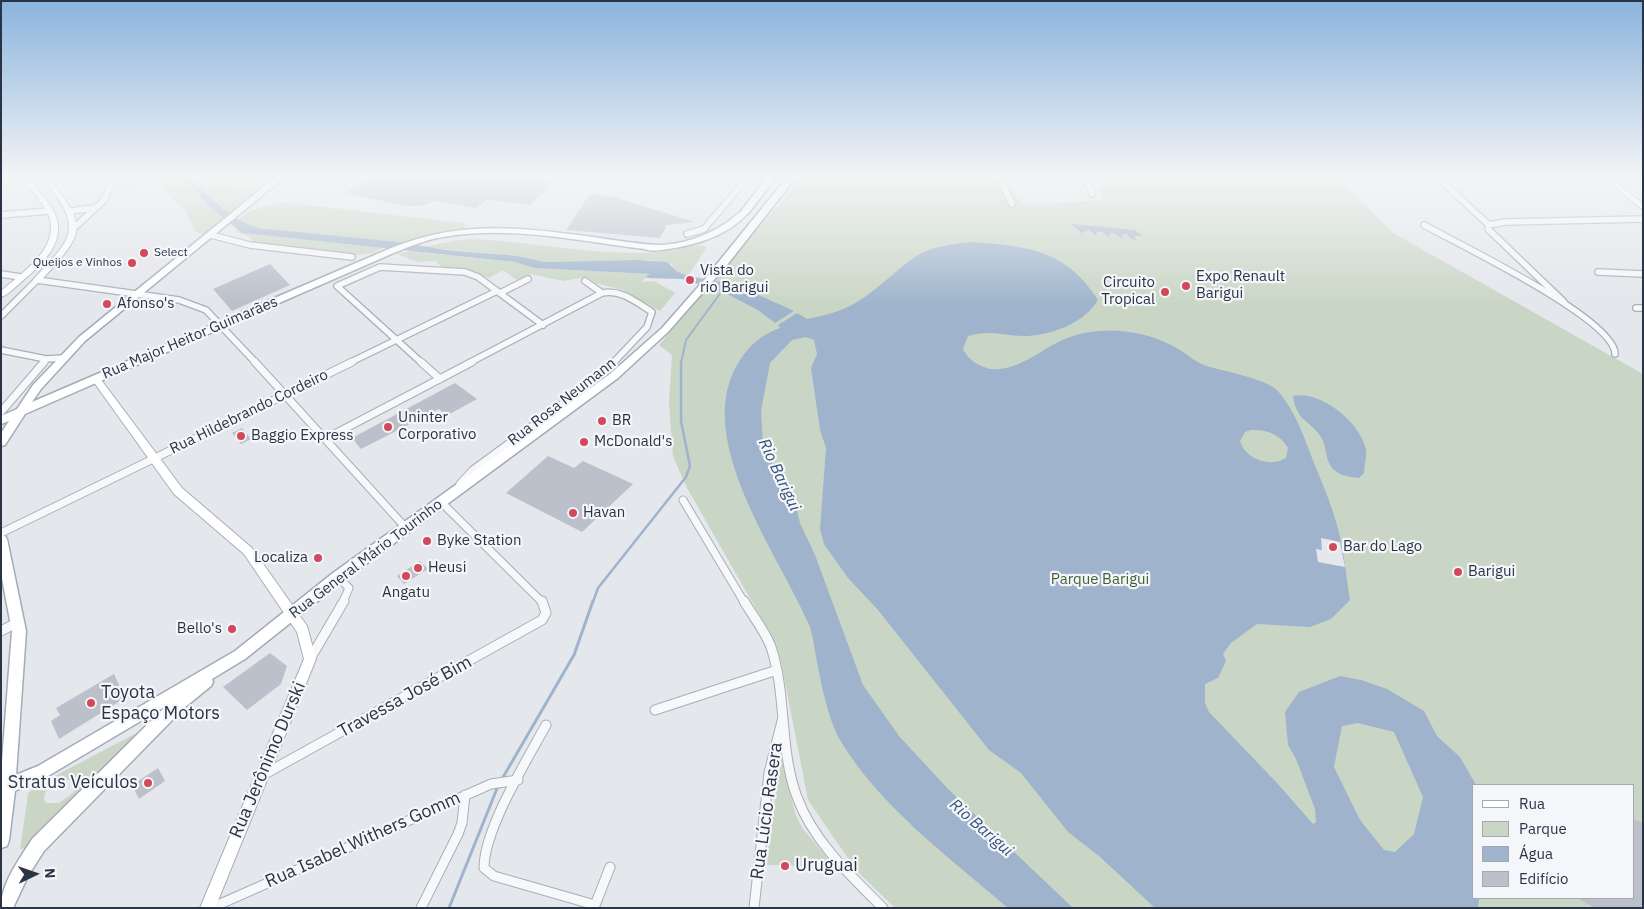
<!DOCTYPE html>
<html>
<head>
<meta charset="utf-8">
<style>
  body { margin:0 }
  #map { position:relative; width:1644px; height:909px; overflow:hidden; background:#e4e7ec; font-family:"IBM Plex Sans",sans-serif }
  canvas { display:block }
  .frame { position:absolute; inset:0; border:2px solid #2b3445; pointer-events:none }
  .legend { position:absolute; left:1472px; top:784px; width:162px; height:115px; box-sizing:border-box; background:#f4f6f9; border:1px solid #a4a8b1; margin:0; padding:6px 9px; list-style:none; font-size:15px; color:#2b3445 }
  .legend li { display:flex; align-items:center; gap:10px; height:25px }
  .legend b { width:25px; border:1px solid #a4a8b1 }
  .north { position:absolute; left:10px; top:849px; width:50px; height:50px; -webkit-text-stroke:4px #f4f6f9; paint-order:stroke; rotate:87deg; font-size:14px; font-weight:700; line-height:20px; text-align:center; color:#2b3445 }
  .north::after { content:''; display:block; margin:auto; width:18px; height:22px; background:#2b3445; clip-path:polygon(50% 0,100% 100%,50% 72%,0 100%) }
</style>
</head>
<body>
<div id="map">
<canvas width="1644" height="909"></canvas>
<div class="frame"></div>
<ul class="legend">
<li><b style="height:6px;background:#fff"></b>Rua</li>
<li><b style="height:14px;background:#c9d6c5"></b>Parque</li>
<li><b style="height:14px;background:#9fb4cc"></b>Água</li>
<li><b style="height:14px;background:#bbc0ca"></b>Edifício</li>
</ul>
<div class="north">N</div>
</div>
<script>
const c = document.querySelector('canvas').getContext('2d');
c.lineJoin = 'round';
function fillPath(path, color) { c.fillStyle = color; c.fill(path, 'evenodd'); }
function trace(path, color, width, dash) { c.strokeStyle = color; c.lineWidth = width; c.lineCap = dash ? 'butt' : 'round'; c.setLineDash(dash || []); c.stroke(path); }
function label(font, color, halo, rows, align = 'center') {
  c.font = font + ' "IBM Plex Sans",sans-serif'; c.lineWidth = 4.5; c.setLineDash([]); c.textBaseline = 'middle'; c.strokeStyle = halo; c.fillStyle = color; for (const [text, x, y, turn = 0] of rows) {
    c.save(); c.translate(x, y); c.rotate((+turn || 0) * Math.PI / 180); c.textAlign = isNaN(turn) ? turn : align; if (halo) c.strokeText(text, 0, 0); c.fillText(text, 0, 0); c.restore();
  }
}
fillPath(new Path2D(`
  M 118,176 L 152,176 C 139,180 127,191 115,190 L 114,185 Z
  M 154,176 L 182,176 L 209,206 L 224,218 L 204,234 L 195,232 L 185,210 L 176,203 Z
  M 191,176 L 219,176 L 232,187 L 251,186 L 259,189 L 227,214 Z
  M 803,176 L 1001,176 L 1023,205 L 1104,200 L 1097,186 L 1142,182 L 1139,176 L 1335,176 L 1393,233 L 1643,374 L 1643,908 L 895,908 L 856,870 L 808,800 L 781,662 L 776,644 L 686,486 L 673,456 L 669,404 L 672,355 L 659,345 ZM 1473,785 L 1633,785 L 1633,898 L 1473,898 Z
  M 281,202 L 464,223 L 465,229 L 430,235 L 402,243 L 258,228 L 238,220 L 250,211 Z
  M 237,230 L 242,233 L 382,248 L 373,253 L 358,255 L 255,243 L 249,237 L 234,231 Z
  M 479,239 C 535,243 591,254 647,253 C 662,253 697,241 707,247 L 688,276 L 678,272 L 671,264 L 651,260 L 545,262 L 518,256 L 423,247 L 458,240 Z
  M 410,251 L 515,262 L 534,268 L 651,274 L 641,282 L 654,281 L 675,293 L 660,311 L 623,290 L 595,283 L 586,277 L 564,281 L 530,274 L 517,280 L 503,270 L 489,278 L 467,270 L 442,268 L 436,261 L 417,262 L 397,254 Z
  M 150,726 L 28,848 L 20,849 L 28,794 L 34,787 ZM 63,779 L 74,781 L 74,792 L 59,803 L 46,803 L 44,800 C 44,789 53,782 63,779 Z
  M 781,757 L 796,816 L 803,829 L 834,866 L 766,865 Z`), '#c9d6c5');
fillPath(new Path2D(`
  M 182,176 L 191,176 C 211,199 229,218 258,228 L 398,242 L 446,250 L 518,256 L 545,262 L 639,260 L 667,262 L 678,272 L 688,276 L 737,285 L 794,311 L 775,323 L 758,310 L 725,293 L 682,279 L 647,278 L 646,276 L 651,274 L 534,268 L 515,262 L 242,233 L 209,206 Z
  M 1071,224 L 1135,230 L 1143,236 L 1134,236 L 1136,239 L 1134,240 L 1126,234 L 1121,235 L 1123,238 L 1121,238 L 1114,233 L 1108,234 L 1111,237 L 1109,237 L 1101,231 L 1096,233 L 1097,236 L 1089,230 L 1083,232 L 1084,235 Z
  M 971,242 C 1026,246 1066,249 1098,300 C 1084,323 1054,334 1028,336 C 1004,337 994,329 968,336 L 963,349 C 969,362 986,371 1000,369 C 1025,366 1043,348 1065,339 C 1098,325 1140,329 1171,345 C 1184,351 1194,362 1207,366 C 1225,372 1266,378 1278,391 C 1295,411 1303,434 1312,458 C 1321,480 1331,503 1337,525 C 1344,549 1346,576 1350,600 L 1331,619 L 1310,627 L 1257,624 L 1231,643 L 1223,654 L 1226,661 L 1218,678 L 1205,684 L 1205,703 L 1209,712 L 1277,783 L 1313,824 L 1316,822 L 1315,809 L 1296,759 L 1288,745 L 1285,712 L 1299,692 L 1340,676 L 1361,680 L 1387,689 L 1424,711 L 1437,736 L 1460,757 L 1476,785 L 1473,785 L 1473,898 L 1479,898 L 1478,908 L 1155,908 L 1099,856 L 1068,832 L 1021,773 L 989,750 L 878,610 L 848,578 L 824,544 L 820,529 L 826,448 L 820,430 L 811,368 L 817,354 L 814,340 L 806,337 L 792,340 L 770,363 L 761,411 L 763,444 L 785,490 L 795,503 L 800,523 L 815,555 L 863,685 L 899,736 L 948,789 L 1073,908 L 1008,908 C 949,857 881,808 840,740 C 828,720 820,679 816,656 C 814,647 813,636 810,627 C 780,555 689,437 740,360 C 750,345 762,334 780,328 L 778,325 L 797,313 L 807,319 C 843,312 857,305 885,281 C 898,271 907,261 922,253 C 937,246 954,244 971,242 ZM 1251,430 C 1266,429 1280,434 1288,448 L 1286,458 C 1270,468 1245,459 1240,441 L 1245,432 ZM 1358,723 L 1394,732 L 1423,797 L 1414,834 L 1395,852 L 1384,850 L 1360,820 L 1334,767 L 1342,726 Z
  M 1293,396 C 1321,390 1361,423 1366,450 C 1367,457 1364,466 1364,473 L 1359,478 C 1350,477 1340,476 1333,469 C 1325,461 1327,446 1321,437 C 1309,419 1297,422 1293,396 Z`), '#9fb4cc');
fillPath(new Path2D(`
  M 1321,538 L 1340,542 L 1345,567 L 1318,562 L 1316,549 L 1322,550 Z`), '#e4e7ec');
trace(new Path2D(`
  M 681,363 L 686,340 L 722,291`), '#9fb4cc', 2);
trace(new Path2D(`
  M 593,602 L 598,588 L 686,477 L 690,466 L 681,421 L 681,362`), '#9fb4cc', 2.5);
trace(new Path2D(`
  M 502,779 L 574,655 L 593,601
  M 449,908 L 498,786`), '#9fb4cc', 3);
fillPath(new Path2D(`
  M 368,176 L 559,176 L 530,205 L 487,200 L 476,208 L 435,201 L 421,206 L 404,206 L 346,193 Z
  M 590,194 L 611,196 L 695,222 L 667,225 L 660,238 L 566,230 Z
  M 270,264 L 290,285 L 232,311 L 213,289 Z
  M 455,383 L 477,399 L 446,416 L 439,409 L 361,449 L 352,438 Z
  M 242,428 L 251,439 L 241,444 L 232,433 Z
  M 548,456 L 574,468 L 583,461 L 633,484 L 582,532 L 506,493 Z
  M 420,561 L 428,569 L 404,584 L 397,576 Z
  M 270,653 L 287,666 L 281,684 L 247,710 L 223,687 Z
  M 114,674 L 125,698 L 59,739 L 51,721 L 60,715 L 56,708 Z
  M 158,768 L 165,781 L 139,799 L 132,785 Z
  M 1633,819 L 1643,823 L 1643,908 L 1595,908 L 1577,898 L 1633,898 Z`), '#bbc0ca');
const streetFar2 = new Path2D(`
  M 999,176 L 1012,204
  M 1085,176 L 1092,194
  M 1436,176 L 1489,225
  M 1344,177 L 1375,176
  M 1,187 L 13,176
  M 71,211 L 94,208
  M 1,215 L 49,211
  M 1424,225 C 1458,244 1615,319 1615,354
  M 75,227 L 104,200 L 111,185 L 106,176
  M 687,234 L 704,229 L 749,176
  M 211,235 L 250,245 L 352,257
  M 1598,272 L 1643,274
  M 1,274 L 21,277
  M 585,281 L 602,293
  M 500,293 L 528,279
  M 1564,302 L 1488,229 L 1489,225 L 1505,222 L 1643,219
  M 1636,308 L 1643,308
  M 1,316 L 37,280 L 179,300 L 206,310 L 256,363
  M 1,350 L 46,359 L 63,358
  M 43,363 L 46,359
  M 349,363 L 497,291
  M 422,363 L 337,286 L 380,267 L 465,272 L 478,277 L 543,325
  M 469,363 L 602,293 C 621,289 636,302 652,312 L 647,327 L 613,363`);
const streetFar1 = new Path2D(`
  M 255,362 L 406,528
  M 421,362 L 440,379
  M 1,412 L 44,362
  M 325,439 L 472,362
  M 460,484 L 473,470 L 575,395 L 614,362
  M 683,500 L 744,602
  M 441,502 L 542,602
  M 1,533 L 352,362
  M 338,577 L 349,588 L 343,602`);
const street = new Path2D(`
  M 744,601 C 752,615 765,631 771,647 C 787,695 779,749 797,797 C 813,841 851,876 883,908
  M 1,631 L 18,622
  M 310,659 L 344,601
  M 655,710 L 777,670
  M 546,725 C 527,760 484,829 484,868 L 494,876 L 595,905
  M 263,775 L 542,620 L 546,613 L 542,601
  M 211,908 L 491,784 L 518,780
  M 421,908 L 458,834 L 462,823 L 465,795
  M 594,908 L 610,867
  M 754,908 L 769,773 L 783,717`);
const secondary = new Path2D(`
  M 22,176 L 29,176 C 36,190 49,200 55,214 C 68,243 39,267 19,284 C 14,288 8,295 1,297 L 1,291 C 23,272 62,247 48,214 C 42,200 29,190 22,176 Z
  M 41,176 L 48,176 C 90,231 84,232 40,282 L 37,282 L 33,280 C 42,269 53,259 61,248 C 82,221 57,198 41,176 Z
  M 1601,176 L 1609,176 L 1643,204 L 1643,210 Z
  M 96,376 L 99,377 L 182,488 L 252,548 L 307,626 L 316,659 L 215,908 L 200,908 L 304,659 L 297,632 L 244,554 L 174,494 L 93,381 L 91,379 L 93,377 Z`);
const primary = new Path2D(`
  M 277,176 L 286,176 L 85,341 L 41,389 L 32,402 L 391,248 C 460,220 521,227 593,237 C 614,240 636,244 658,245 C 680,245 707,236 726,223 C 733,219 740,209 748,210 L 749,212 C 729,235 697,245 668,249 C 661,250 651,252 645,249 C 578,241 510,225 443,237 C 424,240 406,248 389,255 L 25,414 L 5,445 L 1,446 L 1,433 L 9,421 L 1,424 L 1,416 L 17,409 L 33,385 L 79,337 Z
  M 716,269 L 719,270 L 719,274 L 668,332 L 618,378 L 343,581 L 245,659 L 212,679 L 213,682 L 211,686 L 184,708 L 44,851 L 28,876 L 13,908 L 1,908 C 1,883 19,860 32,839 L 166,706 L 48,776 L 15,791 L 9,840 L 7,846 L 1,848 L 1,775 L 12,631 L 1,573 L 1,534 L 5,536 L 7,539 L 26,631 L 16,775 L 38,766 L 235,651 L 333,573 L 610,374 L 662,328 L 713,270 Z`);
const highway = new Path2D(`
  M 768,176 L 777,176 L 748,214 L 742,214 L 742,210 Z
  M 788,176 L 797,176 L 720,274 L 712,274 L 712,270 Z`);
trace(streetFar2, '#a9aeb7', 8);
trace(streetFar1, '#a9aeb7', 9);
trace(street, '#a9aeb7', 11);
trace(secondary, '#a9aeb7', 2);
trace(primary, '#a3abb8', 3);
trace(highway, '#8b94a3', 3);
trace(streetFar2, '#f7f8fa', 5.5);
trace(streetFar1, '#f7f8fa', 7);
trace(street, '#f7f8fa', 9);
fillPath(secondary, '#fff');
fillPath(primary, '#fff');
fillPath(highway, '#fff');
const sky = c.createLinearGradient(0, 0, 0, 304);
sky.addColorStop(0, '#8bb4dd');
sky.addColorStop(0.58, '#f3f4f6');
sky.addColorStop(1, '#f3f4f600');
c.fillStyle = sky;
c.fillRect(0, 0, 1644, 304);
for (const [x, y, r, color] of [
  [144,253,5,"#d1495b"],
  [132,263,5,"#d1495b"],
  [690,280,5,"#d1495b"],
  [1186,286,5,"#d1495b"],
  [1165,292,5,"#d1495b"],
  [107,304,5,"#d1495b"],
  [602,421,5,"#d1495b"],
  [388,427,5,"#d1495b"],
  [241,436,5,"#d1495b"],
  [584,442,5,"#d1495b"],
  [573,513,5,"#d1495b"],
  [427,541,5,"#d1495b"],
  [1333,547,5,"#d1495b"],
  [318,558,5,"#d1495b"],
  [418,568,5,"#d1495b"],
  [1458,572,5,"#d1495b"],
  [406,576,5,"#d1495b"],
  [232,629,5,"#d1495b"],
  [91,703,5,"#d1495b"],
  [148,783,5,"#d1495b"],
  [785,866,5,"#d1495b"]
]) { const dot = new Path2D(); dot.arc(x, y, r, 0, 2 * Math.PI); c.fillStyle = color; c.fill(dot); trace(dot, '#f4f6f9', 2); }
label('12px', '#2b3445', '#f4f6f9', [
  ["Select",154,253],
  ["Queijos e Vinhos",122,263,"right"]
], 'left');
label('15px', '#2b3445', '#f4f6f9', [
  ["Vista do",700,271],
  ["rio Barigui",700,288],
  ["Expo Renault",1196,277],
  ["Barigui",1196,294],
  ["Circuito",1155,283,"right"],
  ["Tropical",1155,300,"right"],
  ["Afonso's",117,304],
  ["Uninter",398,418],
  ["Corporativo",398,435],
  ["BR",612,421],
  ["Baggio Express",251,436],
  ["McDonald's",594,442],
  ["Havan",583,513],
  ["Byke Station",437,541],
  ["Bar do Lago",1343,547],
  ["Localiza",308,558,"right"],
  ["Heusi",428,568],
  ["Barigui",1468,572],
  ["Angatu",406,593,"center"],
  ["Bello's",222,629,"right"]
], 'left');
label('15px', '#2b3445', '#f4f6f9', [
  ["Rua Major Heitor Guimarães",190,338,-23],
  ["Rua Rosa Neumann",562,402,-38],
  ["Rua Hildebrando Cordeiro",249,412,-26],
  ["Rua General Mário Tourinho",366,559,-37]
]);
label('15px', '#3f6138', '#f4f6f9', [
  ["Parque Barigui",1100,580]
]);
label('italic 16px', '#34527a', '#f4f6f9', [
  ["Rio Barigui",779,475,65],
  ["Rio Barigui",981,828,41]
]);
label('18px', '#2b3445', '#f4f6f9', [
  ["Toyota",101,693],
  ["Espaço Motors",101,714],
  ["Stratus Veículos",138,783,"right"],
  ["Uruguai",795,866]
], 'left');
label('18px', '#2b3445', '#f4f6f9', [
  ["Travessa José Bim",405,697,-29],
  ["Rua Jerônimo Durski",268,760,-67],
  ["Rua Lúcio Rasera",767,811,-82],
  ["Rua Isabel Withers Gomm",363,840,-24]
]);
</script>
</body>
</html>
